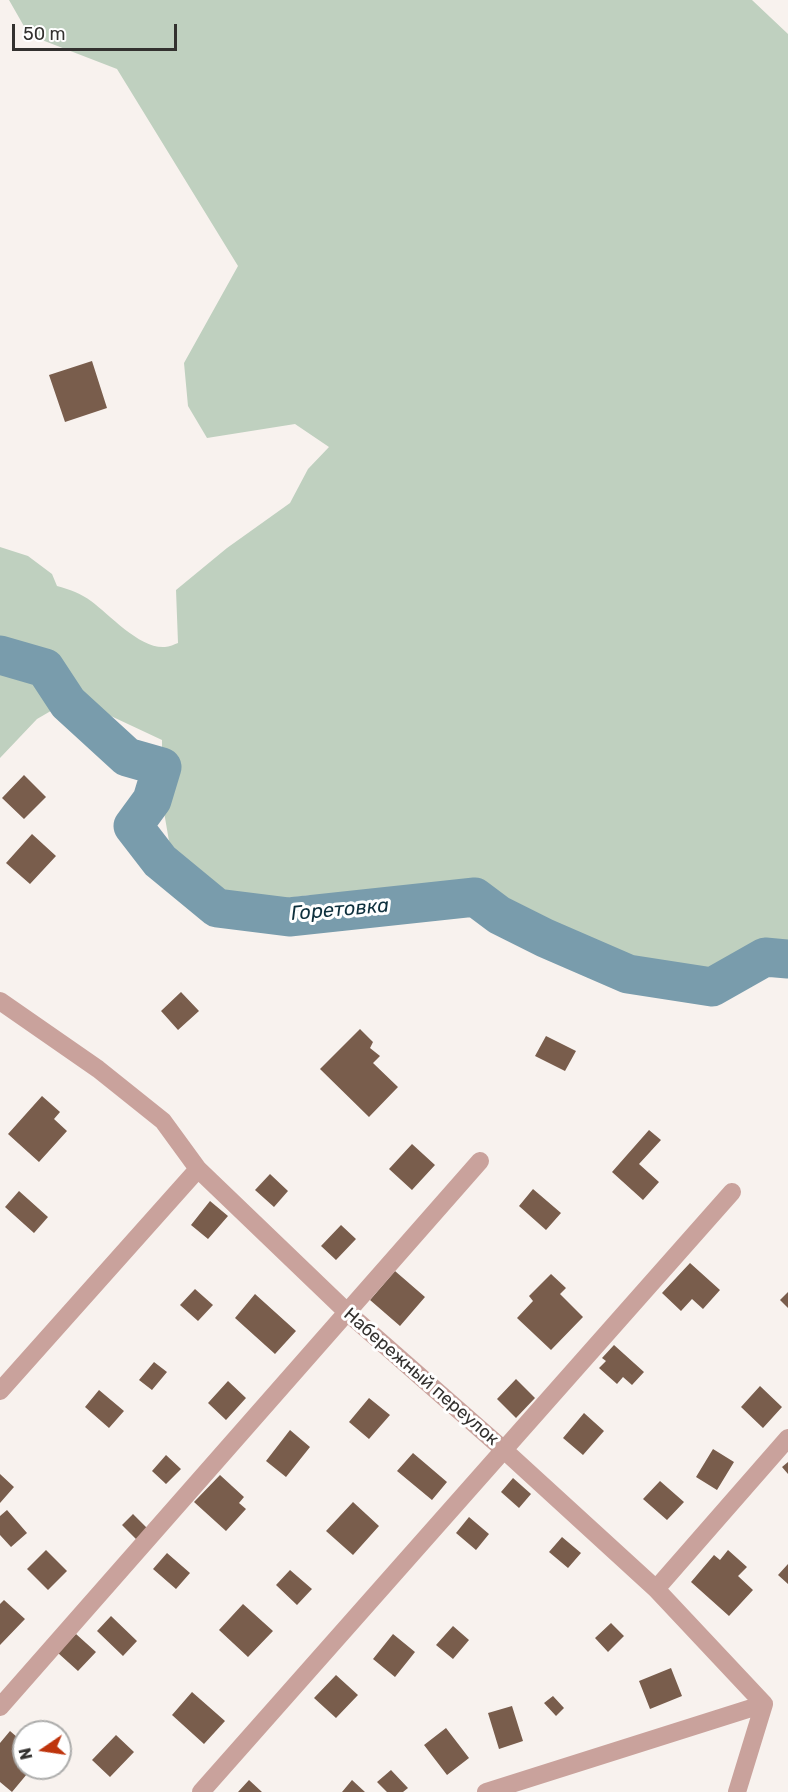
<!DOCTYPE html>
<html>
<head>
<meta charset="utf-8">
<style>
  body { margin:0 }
  #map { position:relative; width:788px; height:1792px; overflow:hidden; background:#f8f2ee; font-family:Rubik,sans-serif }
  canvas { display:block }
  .north { position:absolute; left:12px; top:1720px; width:60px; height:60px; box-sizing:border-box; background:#fff; border:2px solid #adadac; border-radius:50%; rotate:257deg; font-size:16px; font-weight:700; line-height:24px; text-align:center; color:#33312f }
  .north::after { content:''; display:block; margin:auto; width:21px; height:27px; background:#be340c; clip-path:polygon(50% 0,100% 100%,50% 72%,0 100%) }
  .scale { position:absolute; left:12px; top:24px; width:165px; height:27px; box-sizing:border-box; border:3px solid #33312f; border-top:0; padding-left:8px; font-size:18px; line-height:21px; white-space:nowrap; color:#33312f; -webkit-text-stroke:4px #fff; paint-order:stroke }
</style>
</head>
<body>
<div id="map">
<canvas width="788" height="1792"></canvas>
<div class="north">N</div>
<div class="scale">50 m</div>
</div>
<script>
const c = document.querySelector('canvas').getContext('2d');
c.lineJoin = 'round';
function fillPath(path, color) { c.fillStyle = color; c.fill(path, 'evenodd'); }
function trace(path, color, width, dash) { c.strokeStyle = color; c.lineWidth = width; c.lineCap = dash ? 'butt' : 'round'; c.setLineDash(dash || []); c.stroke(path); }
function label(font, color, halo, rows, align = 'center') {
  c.font = font + ' Rubik,sans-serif'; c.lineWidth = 6; c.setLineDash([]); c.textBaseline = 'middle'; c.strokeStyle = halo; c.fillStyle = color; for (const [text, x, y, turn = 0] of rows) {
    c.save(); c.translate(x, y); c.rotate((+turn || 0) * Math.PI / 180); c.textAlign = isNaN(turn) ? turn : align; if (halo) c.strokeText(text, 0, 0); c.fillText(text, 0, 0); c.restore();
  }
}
fillPath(new Path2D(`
  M 9,0 L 752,0 L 788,34 L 788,974 L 668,973 L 585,960 L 528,944 L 500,897 L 459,896 L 365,898 L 310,895 L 242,904 L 195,885 L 169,841 L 159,783 L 162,767 L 162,740 L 98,710 L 80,694 L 37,719 L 0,758 L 0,547 L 28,556 L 52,574 L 57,586 C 69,589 82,594 91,601 C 110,615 140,649 165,647 C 169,647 175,644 178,643 L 176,590 L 227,548 L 290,503 L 308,469 L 329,447 L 295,424 L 207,438 L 188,406 L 184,363 L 238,266 L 117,69 L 29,35 Z`), '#bfd0bf');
trace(new Path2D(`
  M 0,655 L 45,668 L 68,703 L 127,757 L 162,767 L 152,800 L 133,826 L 160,861 L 217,908 L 289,917 L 475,897 L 499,915 L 545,938 L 628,974 L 712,987 L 765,957 L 788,959`), '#799cac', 39);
fillPath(new Path2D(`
  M 92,361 L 107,408 L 65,422 L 49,375 Z
  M 24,775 L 46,797 L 24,819 L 2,798 Z
  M 32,834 L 56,856 L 30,884 L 6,863 Z
  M 181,992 L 199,1011 L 178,1030 L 161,1011 Z
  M 360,1029 L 373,1042 L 370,1048 L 380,1056 L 373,1063 L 398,1087 L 369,1117 L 320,1069 Z
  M 546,1036 L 576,1051 L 565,1071 L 535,1056 Z
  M 42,1096 L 60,1112 L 54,1119 L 67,1131 L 39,1162 L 8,1134 Z
  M 649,1130 L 661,1140 L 639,1164 L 659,1182 L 643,1200 L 612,1172 Z
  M 412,1144 L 435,1165 L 412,1190 L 389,1169 Z
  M 270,1174 L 288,1191 L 274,1207 L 255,1190 Z
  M 533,1189 L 561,1213 L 546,1230 L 519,1206 Z
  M 19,1191 L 48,1217 L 34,1233 L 5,1207 Z
  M 210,1201 L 228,1216 L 208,1239 L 191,1225 Z
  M 341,1225 L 356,1239 L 336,1260 L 321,1246 Z
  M 690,1263 L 720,1290 L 703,1309 L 692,1299 L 681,1311 L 662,1293 Z
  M 395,1271 L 425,1297 L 400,1326 L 370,1300 Z
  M 551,1274 L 566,1288 L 560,1294 L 583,1317 L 551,1350 L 517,1318 L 533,1301 L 529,1296 Z
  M 195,1289 L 213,1305 L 198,1321 L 180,1305 Z
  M 788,1292 L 788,1308 L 780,1300 Z
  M 255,1294 L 296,1331 L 275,1354 L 235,1318 Z
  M 614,1345 L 644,1372 L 632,1385 L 623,1377 L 617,1384 L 599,1368 L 606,1361 L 602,1358 Z
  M 154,1362 L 167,1372 L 152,1390 L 139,1380 Z
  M 516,1379 L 535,1398 L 516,1418 L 497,1399 Z
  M 228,1381 L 246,1398 L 226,1420 L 208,1403 Z
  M 760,1386 L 782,1407 L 763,1428 L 741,1407 Z
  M 99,1390 L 124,1411 L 109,1428 L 85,1407 Z
  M 369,1398 L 390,1415 L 369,1439 L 349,1422 Z
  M 584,1413 L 604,1431 L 583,1455 L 563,1438 Z
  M 290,1430 L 310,1447 L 286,1477 L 266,1461 Z
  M 713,1449 L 734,1462 L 717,1490 L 696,1477 Z
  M 413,1453 L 447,1482 L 432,1500 L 397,1471 Z
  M 166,1455 L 181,1469 L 166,1484 L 152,1471 Z
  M 788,1462 L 788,1474 L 782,1467 Z
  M 0,1474 L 14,1487 L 0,1503 Z
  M 220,1475 L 244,1497 L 239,1503 L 246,1509 L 226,1531 L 194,1502 Z
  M 513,1478 L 531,1494 L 519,1508 L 501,1492 Z
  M 660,1481 L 684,1502 L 667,1520 L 643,1499 Z
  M 353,1502 L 379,1526 L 353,1555 L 326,1531 Z
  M 7,1510 L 27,1533 L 11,1547 L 0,1535 L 0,1516 Z
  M 133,1514 L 148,1529 L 137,1540 L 122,1525 Z
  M 469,1517 L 489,1534 L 476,1550 L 456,1533 Z
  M 562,1537 L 581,1553 L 568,1568 L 549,1552 Z
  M 46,1550 L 67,1571 L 48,1590 L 27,1569 Z
  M 728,1550 L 747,1567 L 738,1576 L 753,1590 L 729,1616 L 691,1582 L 714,1555 L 720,1560 Z
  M 167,1553 L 190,1573 L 176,1589 L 153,1569 Z
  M 788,1564 L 788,1584 L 778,1575 Z
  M 290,1570 L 312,1589 L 297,1605 L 276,1585 Z
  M 4,1600 L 25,1619 L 0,1645 L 0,1604 Z
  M 243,1604 L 273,1631 L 248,1657 L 219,1630 Z
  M 111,1616 L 137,1641 L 123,1656 L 97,1631 Z
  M 611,1623 L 624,1636 L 608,1652 L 595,1638 Z
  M 453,1626 L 469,1640 L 453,1659 L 436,1645 Z
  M 76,1634 L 96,1652 L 78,1671 L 58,1653 Z
  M 393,1634 L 415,1652 L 395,1677 L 373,1659 Z
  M 671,1668 L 682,1696 L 650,1709 L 639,1681 Z
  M 336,1675 L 358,1695 L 336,1718 L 314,1698 Z
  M 192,1692 L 225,1721 L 204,1744 L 172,1715 Z
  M 553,1696 L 564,1708 L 556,1716 L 544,1703 Z
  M 512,1706 L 523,1741 L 499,1749 L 488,1713 Z
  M 446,1728 L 469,1758 L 447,1775 L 424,1745 Z
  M 10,1731 L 24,1743 L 24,1768 L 32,1768 L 12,1792 L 0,1782 L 0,1743 Z
  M 116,1735 L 134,1752 L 110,1777 L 92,1760 Z
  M 391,1770 L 408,1788 L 403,1792 L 387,1792 L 377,1782 Z
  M 249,1780 L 262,1792 L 238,1792 Z
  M 352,1780 L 365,1792 L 342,1792 Z`), '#795d4c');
trace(new Path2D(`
  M 0,1001 L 98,1069 L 163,1121 L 198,1169 L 348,1313 L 504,1450 L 656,1589 L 764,1704 L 737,1792
  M 0,1391 L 198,1169
  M 656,1589 L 788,1438
  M 0,1707 L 480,1161
  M 201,1792 L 732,1192
  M 486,1792 L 764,1704`), '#c9a29c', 18);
label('18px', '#33312f', '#fff', [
  ["Набережный переулок",421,1377,41]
]);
label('italic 20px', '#0e303d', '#fff', [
  ["Горетовка",340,910,-5]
]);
</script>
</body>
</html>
